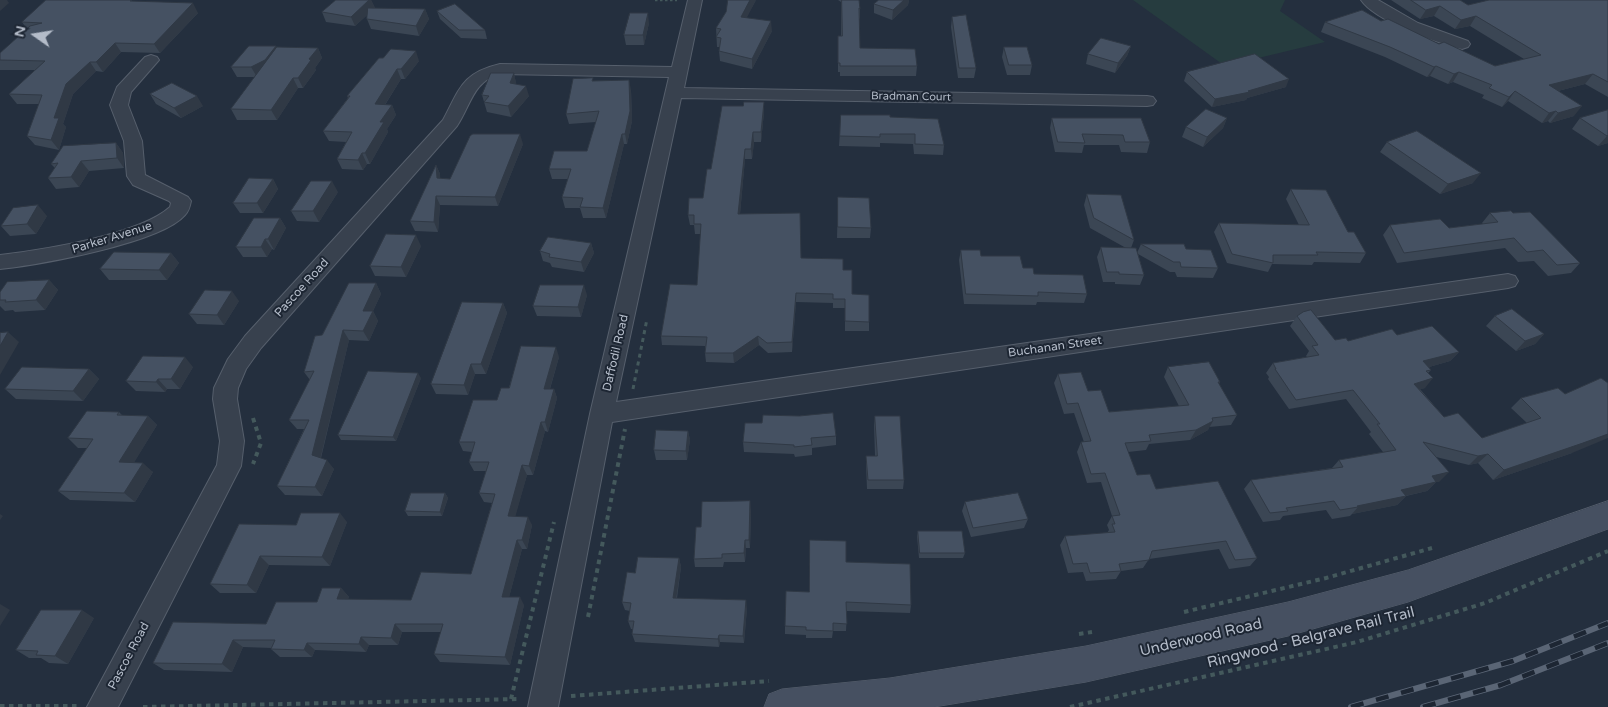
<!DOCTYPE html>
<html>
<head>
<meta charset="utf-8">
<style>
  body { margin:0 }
  #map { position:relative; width:1608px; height:707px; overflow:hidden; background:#242f3e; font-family:"Varela Round",sans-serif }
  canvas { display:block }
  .north { position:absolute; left:10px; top:10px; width:50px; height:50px; -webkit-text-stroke:4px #1d2633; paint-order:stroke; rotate:283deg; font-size:14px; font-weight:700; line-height:20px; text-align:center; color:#b4bcc9 }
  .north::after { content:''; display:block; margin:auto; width:18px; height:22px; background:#b4bcc9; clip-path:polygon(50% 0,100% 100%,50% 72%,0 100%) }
</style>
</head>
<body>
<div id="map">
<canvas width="1608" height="707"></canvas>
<div class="north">N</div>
</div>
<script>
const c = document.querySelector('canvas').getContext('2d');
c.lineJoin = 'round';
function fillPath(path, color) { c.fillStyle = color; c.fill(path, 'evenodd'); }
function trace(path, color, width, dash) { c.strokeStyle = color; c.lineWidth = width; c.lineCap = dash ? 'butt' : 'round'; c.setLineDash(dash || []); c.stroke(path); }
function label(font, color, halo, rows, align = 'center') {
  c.font = font + ' "Varela Round",sans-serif'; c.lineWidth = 4; c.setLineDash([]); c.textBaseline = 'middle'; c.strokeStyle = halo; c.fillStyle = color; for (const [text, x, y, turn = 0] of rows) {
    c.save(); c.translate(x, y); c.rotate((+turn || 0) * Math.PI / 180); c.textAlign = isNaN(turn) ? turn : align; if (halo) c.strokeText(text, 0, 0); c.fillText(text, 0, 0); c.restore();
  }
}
fillPath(new Path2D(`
  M 1133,0 L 1285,0 L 1280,11 L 1325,42 L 1225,66 Z`), '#263c3f');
const minor = new Path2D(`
  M 688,0 L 702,0 L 684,88 L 1147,96 L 1153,97 L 1156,101 L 1153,105 L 1147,106 L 681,98 L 616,402 L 1508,274 L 1515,276 L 1518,281 L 1515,286 L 1508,288 L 612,422 L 558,707 L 528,707 L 590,414 L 669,77 L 500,74 C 473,81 471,105 457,126 L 261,348 L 246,369 L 238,388 L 237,399 L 244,441 L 241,466 L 118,707 L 87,707 L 217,465 L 220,441 L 213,399 L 214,388 L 228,359 L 245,336 L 443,120 C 460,88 462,73 500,64 L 672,67 Z
  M 1361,0 L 1378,0 L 1418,23 L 1468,41 L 1470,44 L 1468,47 L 1462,49 C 1437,43 1375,21 1361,0 Z
  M 151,55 L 157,57 L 159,60 L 131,92 L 128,105 L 142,141 L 145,175 L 188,197 L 191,201 C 190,206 189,211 185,215 C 161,243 39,265 0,269 L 0,255 C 42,250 139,235 170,207 L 171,203 L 169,201 L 133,185 L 127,176 L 124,141 L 110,105 L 117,87 L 145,57 Z`);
const secondary = new Path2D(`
  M 1608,501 L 1608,529 L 1408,602 L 1288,636 L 1086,682 L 934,707 L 764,707 L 769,694 L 782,689 L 890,678 L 1086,646 L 1288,602 L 1408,570 Z`);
trace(minor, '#565f6c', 2);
trace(secondary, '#565f6c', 1);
trace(new Path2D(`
  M 655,0 L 677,0`), '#44595c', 2.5, [2.5, 2.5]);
trace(new Path2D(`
  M 633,389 L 647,319`), '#44595c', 3, [4, 4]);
trace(new Path2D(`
  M 253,418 L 261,443 L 253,464
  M 1184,612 L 1326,578 L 1432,548
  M 588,617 L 625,429
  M 1079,634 L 1092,632
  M 571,696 L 769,681
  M 511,699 L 554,522
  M 0,706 L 79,706
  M 143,707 L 520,699
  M 1070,707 L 1357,642 L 1485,603 L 1608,551`), '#44595c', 4, [4.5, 4.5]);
fillPath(minor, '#38414e');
fillPath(secondary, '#465061');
const rail = new Path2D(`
  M 1351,707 L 1513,661 L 1608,623
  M 1423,707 L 1501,685 L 1608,643`);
trace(rail, '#5a6575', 6);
trace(rail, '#1d2633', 4.5, [13]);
fillPath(new Path2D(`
  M 131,0 L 132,1 L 198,13 L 160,53 L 121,52 L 103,72 L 96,71 L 73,94 L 63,124 L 66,127 L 59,150 L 35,145 L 27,136 L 39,104 L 17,104 L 9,94 L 35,70 L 0,70 L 0,53 L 27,29 L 22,22 Z
  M 336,0 L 371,0 L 375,8 L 425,9 L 429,19 L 419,36 L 371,29 L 367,19 L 367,15 L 355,26 L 326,22 L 322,12 Z
  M 756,0 L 746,18 L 772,31 L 752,69 L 720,61 L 719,51 L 719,47 L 717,47 L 716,28 Z
  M 838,0 L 859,0 L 860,9 L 860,19 L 859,18 L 860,48 L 917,66 L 916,76 L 840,76 L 840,72 L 838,72 L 838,45 L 841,36 L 841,2 Z
  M 879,0 L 909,0 L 908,5 L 892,20 L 874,13 L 874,4 Z
  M 1391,0 L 1460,0 L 1468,5 L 1608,0 L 1608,97 L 1585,84 L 1558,91 L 1574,116 L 1550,123 L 1548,121 L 1542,123 L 1508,101 L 1502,107 L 1482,98 L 1484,95 L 1453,82 L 1448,84 L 1430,76 L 1427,77 L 1385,57 L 1321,32 L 1325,22 L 1381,21 L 1495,66 L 1524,59 L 1470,26 L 1455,29 L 1434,16 L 1420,19 Z
  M 437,11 L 485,30 L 487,39 L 461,38 L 440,19 Z
  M 952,17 L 976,68 L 974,78 L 958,78 L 951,27 Z
  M 649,23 L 644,45 L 626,45 L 624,35 Z
  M 276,46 L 277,48 L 318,48 L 322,58 L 315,68 L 316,70 L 303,88 L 298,88 L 277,120 L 237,120 L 231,109 L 255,77 L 237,77 L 231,67 Z
  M 1131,46 L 1127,56 L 1115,73 L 1086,64 L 1088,54 Z
  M 1004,47 L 1032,65 L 1030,75 L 1007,75 L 1002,57 Z
  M 379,58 L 419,61 L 405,79 L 401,79 L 385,105 L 392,105 L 396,115 L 387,129 L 388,132 L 370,164 L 367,164 L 363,170 L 342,169 L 337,159 L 346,142 L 329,141 L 323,131 L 348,98 L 347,96 Z
  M 1187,72 L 1286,87 L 1247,98 L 1246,100 L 1212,107 L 1184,81 Z
  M 514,73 L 516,84 L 529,96 L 511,117 L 487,112 L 482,95 Z
  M 593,78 L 593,81 L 631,90 L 632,121 L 627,144 L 624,144 L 606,218 L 583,218 L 580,208 L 565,208 L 562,197 L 568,179 L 552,179 L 549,169 L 587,151 L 596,122 L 569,124 L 566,114 Z
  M 150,94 L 203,106 L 181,118 L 156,104 Z
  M 764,102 L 764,112 L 761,142 L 754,142 L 752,159 L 745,159 L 740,214 L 801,258 L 843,270 L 852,294 L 869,322 L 869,331 L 845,331 L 845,308 L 833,308 L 833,303 L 796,302 L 792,352 L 768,353 L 759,345 L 734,363 L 706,362 L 705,353 L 705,346 L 662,345 L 661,336 L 697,285 L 701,234 L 695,234 L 694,225 L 690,225 L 688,215 L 703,198 L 711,169 L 743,106 Z
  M 1608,110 L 1608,143 L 1598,146 L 1572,129 L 1580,118 Z
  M 841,115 L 890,117 L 944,145 L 943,155 L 914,154 L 913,144 L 880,143 L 880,147 L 839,146 Z
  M 1052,118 L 1150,142 L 1147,153 L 1121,152 L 1119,145 L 1084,145 L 1082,153 L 1055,152 L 1050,128 Z
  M 1227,118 L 1223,128 L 1203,147 L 1182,137 L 1186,127 Z
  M 1387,142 L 1473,183 L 1440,194 L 1380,152 Z
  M 116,143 L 123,153 L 124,168 L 89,171 L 79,187 L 56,189 L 48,178 L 55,168 L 51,164 Z
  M 523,144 L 498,206 L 440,205 L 438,232 L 415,231 L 410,221 L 436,165 L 440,174 L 440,178 L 450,179 Z
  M 273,179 L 278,189 L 263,213 L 240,213 L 233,203 Z
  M 1291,189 L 1348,232 L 1366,253 L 1360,263 L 1314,262 L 1312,265 L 1272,264 L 1268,272 L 1227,263 L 1214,232 L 1219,223 L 1299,225 L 1286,199 Z
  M 338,192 L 319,222 L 297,221 L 291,211 Z
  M 1087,194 L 1134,240 L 1131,248 L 1137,253 L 1141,244 L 1186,249 L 1218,268 L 1213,278 L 1177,277 L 1175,272 L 1170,272 L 1138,254 L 1144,275 L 1140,285 L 1115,284 L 1115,282 L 1103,282 L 1097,257 L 1101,247 L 1126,248 L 1090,228 L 1084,205 Z
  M 838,197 L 871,228 L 870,238 L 837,238 Z
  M 1490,213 L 1513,213 L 1580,263 L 1571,273 L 1548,276 L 1534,261 L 1518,262 L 1505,248 L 1397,263 L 1383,235 L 1390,225 L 1449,228 L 1483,224 L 1482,223 Z
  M 47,216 L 36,234 L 10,236 L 1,226 Z
  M 280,218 L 286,228 L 274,250 L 272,249 L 267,257 L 243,257 L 236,247 Z
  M 591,243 L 594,253 L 584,272 L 552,267 L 550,263 L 543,261 L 540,251 Z
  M 421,246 L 406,277 L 375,276 L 370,266 Z
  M 961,250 L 1023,268 L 1034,274 L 1087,294 L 1084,303 L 1037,302 L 1036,305 L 964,304 L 959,260 Z
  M 171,253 L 179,263 L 167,280 L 109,280 L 100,269 Z
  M 49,280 L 58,290 L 45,310 L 15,312 L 13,310 L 5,311 L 0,306 L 0,292 Z
  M 376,283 L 381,294 L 373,311 L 378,321 L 369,341 L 349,340 L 321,458 L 334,469 L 322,496 L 285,495 L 277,486 L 304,429 L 297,429 L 289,420 L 310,380 L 304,372 L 322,335 Z
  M 587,295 L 581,317 L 537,316 L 533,306 Z
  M 239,301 L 224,325 L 197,324 L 189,314 Z
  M 503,303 L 507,313 L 486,374 L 475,374 L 468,395 L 436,394 L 431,384 Z
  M 1297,316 L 1335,340 L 1348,341 L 1397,335 L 1459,352 L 1450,361 L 1429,367 L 1431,370 L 1428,373 L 1425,388 L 1420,389 L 1444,417 L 1482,438 L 1527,423 L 1511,408 L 1521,398 L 1558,388 L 1572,453 L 1493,480 L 1478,463 L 1469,465 L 1436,457 L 1439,482 L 1436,482 L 1427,491 L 1406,496 L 1397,505 L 1352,514 L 1350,516 L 1332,519 L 1326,510 L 1283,516 L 1280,520 L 1263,522 L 1244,489 L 1251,480 L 1332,468 L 1339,460 L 1383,452 L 1369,434 L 1371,432 L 1346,399 L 1289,409 L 1268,379 L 1269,377 L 1266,373 L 1273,363 L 1307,357 L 1306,356 L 1309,351 L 1290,326 Z
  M 1495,316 L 1544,334 L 1535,344 L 1516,351 L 1486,326 Z
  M 559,357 L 550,389 L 554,389 L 557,398 L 548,432 L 545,431 L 533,475 L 527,475 L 515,516 L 532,525 L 527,549 L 522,549 L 509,597 L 524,605 L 510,665 L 440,662 L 434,654 L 441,632 L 402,632 L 398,645 L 369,645 L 366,652 L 315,650 L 312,657 L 280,657 L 271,649 L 272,648 L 243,647 L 232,672 L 164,670 L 153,663 L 266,624 L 317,602 L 341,588 L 349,597 L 348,599 L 411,600 L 471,574 L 492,503 L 484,502 L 479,493 L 486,471 L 474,471 L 469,462 L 472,452 L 463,451 L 459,442 L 509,388 Z
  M 193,367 L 180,389 L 167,389 L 165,392 L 136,391 L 126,381 Z
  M 1168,367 L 1220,382 L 1219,384 L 1237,415 L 1231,425 L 1209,427 L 1208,430 L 1190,440 L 1149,444 L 1146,450 L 1128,452 L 1137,475 L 1257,558 L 1250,566 L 1229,569 L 1219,549 L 1149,559 L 1143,568 L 1121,571 L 1116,579 L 1086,581 L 1083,572 L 1068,573 L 1060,545 L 1065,536 L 1107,533 L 1109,530 L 1107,525 L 1112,516 L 1101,482 L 1087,483 L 1077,452 L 1081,442 L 1084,442 L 1074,413 L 1064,414 L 1054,383 L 1058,374 L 1088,391 L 1109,412 L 1179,406 L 1164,377 Z
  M 89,369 L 99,379 L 83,401 L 16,399 L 5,389 Z
  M 421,378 L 396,441 L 341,440 L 338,435 Z
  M 119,412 L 122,415 L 148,416 L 157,425 L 134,462 L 153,472 L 135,502 L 70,500 L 58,491 L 87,448 L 78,448 L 68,438 Z
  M 875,416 L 904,480 L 903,489 L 867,489 L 866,465 L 866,456 L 875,456 L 874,425 Z
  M 688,431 L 690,440 L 687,460 L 656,460 L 654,450 Z
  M 836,436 L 836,445 L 812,448 L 812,455 L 795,457 L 794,454 L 744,452 L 743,442 Z
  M 445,493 L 448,498 L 442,516 L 408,516 L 405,511 Z
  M 965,502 L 1028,519 L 1024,528 L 971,537 L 962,511 Z
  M 751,510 L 750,548 L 746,548 L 745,562 L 724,562 L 723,567 L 695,567 L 694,559 L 701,527 Z
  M 347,522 L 330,566 L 269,565 L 256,593 L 220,593 L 210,584 L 296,525 Z
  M 918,531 L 965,553 L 963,558 L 919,558 L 917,536 Z
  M 679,558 L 681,567 L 677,598 L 747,608 L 744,643 L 720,642 L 719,647 L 635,642 L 632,634 L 633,629 L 631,629 L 628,621 L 630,611 L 625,610 L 622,602 L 635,573 Z
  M 846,562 L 911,605 L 910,613 L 847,611 L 846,631 L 833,631 L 832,638 L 806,638 L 806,635 L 785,634 L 785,626 L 809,592 Z
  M 94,618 L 68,664 L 49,663 L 41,658 L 29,658 L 16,650 Z`), '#3b4654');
fillPath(new Path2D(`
  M 0,0 L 7,0 L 9,3 L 0,11 Z
  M 369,0 L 371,0 L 375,8 L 355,26 L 351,17 Z
  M 750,0 L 756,0 L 742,27 L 741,17 Z
  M 904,0 L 909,0 L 908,5 L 892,20 L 893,10 Z
  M 193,3 L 198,13 L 160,53 L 154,44 Z
  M 1440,6 L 1434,16 L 1420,19 L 1426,10 Z
  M 425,9 L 429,19 L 419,36 L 416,26 Z
  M 648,13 L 649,23 L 644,45 L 643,35 Z
  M 1476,16 L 1470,26 L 1455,29 L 1461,20 Z
  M 771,21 L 772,31 L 752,69 L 752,59 Z
  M 115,43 L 121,52 L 103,72 L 96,62 Z
  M 276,46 L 281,56 L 257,77 L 251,67 Z
  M 1131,46 L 1127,56 L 1115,73 L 1118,63 Z
  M 318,48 L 322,58 L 315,68 L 316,70 L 303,88 L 298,78 L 309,59 Z
  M 416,51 L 419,61 L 405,79 L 401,69 Z
  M 90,62 L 96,71 L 73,94 L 63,124 L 66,127 L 59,150 L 51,140 L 54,118 L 66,84 Z
  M 1436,66 L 1430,76 L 1427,77 L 1434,67 Z
  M 397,69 L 401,79 L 379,114 L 375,104 Z
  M 1459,72 L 1453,82 L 1448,84 L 1454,74 Z
  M 514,73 L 516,83 L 512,93 L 510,83 Z
  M 1593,74 L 1585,84 L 1542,95 L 1549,85 Z
  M 293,78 L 298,88 L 277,120 L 271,110 Z
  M 1289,79 L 1286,87 L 1247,98 L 1246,100 L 1212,107 L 1215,99 Z
  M 629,80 L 631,90 L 632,121 L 627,144 L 625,134 Z
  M 526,86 L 529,96 L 511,117 L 508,106 Z
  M 1515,91 L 1508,101 L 1502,107 L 1509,97 Z
  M 197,96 L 203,106 L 181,118 L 174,108 Z
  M 764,102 L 764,112 L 761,142 L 761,132 Z
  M 392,105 L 396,115 L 387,129 L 388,132 L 370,164 L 365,153 L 380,122 Z
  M 1582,106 L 1574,116 L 1550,123 L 1558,113 Z
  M 1556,111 L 1548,121 L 1542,123 L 1549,113 Z
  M 1227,118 L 1223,128 L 1203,147 L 1207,137 Z
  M 753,132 L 754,142 L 752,159 L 751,149 Z
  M 520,134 L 523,144 L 498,206 L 495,197 Z
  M 622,134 L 624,144 L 606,218 L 603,208 Z
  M 1608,135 L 1608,143 L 1598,146 L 1607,136 Z
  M 116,143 L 123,153 L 124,168 L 117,158 Z
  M 745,149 L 745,159 L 739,224 L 738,214 Z
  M 362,153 L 367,164 L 363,170 L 358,160 Z
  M 81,161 L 89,171 L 79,187 L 71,177 Z
  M 436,165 L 440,174 L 441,188 L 437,178 Z
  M 1481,173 L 1473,183 L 1440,194 L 1448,184 Z
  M 273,179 L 278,189 L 263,213 L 257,203 Z
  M 332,181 L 338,192 L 319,222 L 313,211 Z
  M 436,196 L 440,205 L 438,232 L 434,222 Z
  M 38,205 L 47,216 L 36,234 L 27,224 Z
  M 280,218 L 286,228 L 274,250 L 268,239 Z
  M 416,235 L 421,246 L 406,277 L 401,267 Z
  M 265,239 L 272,249 L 267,257 L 261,247 Z
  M 591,243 L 594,253 L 584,272 L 581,262 Z
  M 171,253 L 179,263 L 167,280 L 159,270 Z
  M 49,280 L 58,290 L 45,310 L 36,300 Z
  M 376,283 L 381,294 L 373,311 L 378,321 L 369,341 L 363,331 L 363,311 Z
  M 584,285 L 587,295 L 581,317 L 578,307 Z
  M 232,291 L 239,301 L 224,325 L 217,315 Z
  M 796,293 L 796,302 L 792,352 L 792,342 Z
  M 503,303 L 507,313 L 486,374 L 481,364 Z
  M 343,330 L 349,340 L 319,464 L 312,455 Z
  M 8,332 L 19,342 L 0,375 L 0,346 Z
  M 1544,334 L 1535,344 L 1516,351 L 1525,341 Z
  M 758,336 L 759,345 L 734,363 L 733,353 Z
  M 556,347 L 559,357 L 547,398 L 544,389 Z
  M 1459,352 L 1450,361 L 1415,371 L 1423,361 Z
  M 185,357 L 193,367 L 180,389 L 171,379 Z
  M 471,364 L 475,374 L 468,395 L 464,385 Z
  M 89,369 L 99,379 L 83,401 L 73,391 Z
  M 418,373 L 421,378 L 396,441 L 393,437 Z
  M 1433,378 L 1425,388 L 1406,393 L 1414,384 Z
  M 158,379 L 167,389 L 165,392 L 156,382 Z
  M 554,389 L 557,398 L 548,432 L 545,422 Z
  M 148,416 L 157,425 L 129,471 L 119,462 Z
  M 1213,421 L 1208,430 L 1190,440 L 1196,430 Z
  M 541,422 L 545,431 L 533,475 L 529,466 Z
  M 688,431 L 690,440 L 687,460 L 686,451 Z
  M 1608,434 L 1608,438 L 1572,453 L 1493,480 L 1504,470 Z
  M 1488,454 L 1478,463 L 1469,465 L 1478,456 Z
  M 327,460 L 334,469 L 322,496 L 315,487 Z
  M 143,463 L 153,472 L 135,502 L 124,493 Z
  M 522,465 L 527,475 L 513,525 L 508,516 Z
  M 1449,472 L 1439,482 L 1436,482 L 1427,491 L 1400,497 L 1406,496 L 1397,505 L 1352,514 L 1358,507 L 1357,506 L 1401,490 L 1432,476 Z
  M 445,493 L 448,498 L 442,516 L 440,512 Z
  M 750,501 L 751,510 L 750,548 L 749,540 Z
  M 340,513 L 347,522 L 330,566 L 322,557 Z
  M 0,514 L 3,516 L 0,520 Z
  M 528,517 L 532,525 L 527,549 L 522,540 Z
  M 517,540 L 522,549 L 507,605 L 502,597 Z
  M 745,540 L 746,548 L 745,562 L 744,553 Z
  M 260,556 L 269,565 L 256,593 L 247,585 Z
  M 679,558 L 681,567 L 675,606 L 673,598 Z
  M 341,588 L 349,597 L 345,607 L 337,599 Z
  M 520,597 L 524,605 L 510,665 L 505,657 Z
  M 746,600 L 747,608 L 744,643 L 743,636 Z
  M 0,604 L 10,610 L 0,626 Z
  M 82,610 L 94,618 L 68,664 L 55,656 Z
  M 395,624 L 402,632 L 398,645 L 391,638 Z
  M 719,635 L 720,642 L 719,647 L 718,639 Z
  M 361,637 L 369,645 L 366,652 L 359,644 Z
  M 233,640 L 243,647 L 232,672 L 222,664 Z
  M 307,643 L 315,650 L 312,657 L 304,650 Z`), '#303945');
const building = new Path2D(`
  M 46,0 L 131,0 L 130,1 L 193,3 L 154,44 L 115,43 L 96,62 L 90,62 L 66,84 L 54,118 L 59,118 L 51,140 L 27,136 L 42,95 L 9,94 L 45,61 L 0,60 L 0,53 L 30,26 L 42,23 L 22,22 Z
  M 336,0 L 369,0 L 351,17 L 322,12 Z
  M 728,0 L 750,0 L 741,17 L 771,21 L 752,59 L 719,51 L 721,38 L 716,37 L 721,29 L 716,28 L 726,12 Z
  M 842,0 L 859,0 L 860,9 L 859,8 L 860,48 L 915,49 L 917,66 L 840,66 L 840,63 L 838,63 L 838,36 L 842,36 Z
  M 879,0 L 904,0 L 893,10 L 874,4 Z
  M 1411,0 L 1460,0 L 1468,5 L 1489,0 L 1608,0 L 1608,82 L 1593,74 L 1549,85 L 1582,106 L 1558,113 L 1556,111 L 1549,113 L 1515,91 L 1509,97 L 1489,88 L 1492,85 L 1459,72 L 1454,74 L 1436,66 L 1434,67 L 1390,47 L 1325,22 L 1362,10 L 1381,21 L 1388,19 L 1439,44 L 1444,42 L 1495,66 L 1541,55 L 1476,16 L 1461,20 L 1440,6 L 1426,10 Z
  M 455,4 L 485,30 L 459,30 L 437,11 Z
  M 368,8 L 425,9 L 416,26 L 367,19 Z
  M 630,13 L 648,13 L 643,35 L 624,35 Z
  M 966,15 L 976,68 L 959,68 L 952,17 Z
  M 1101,38 L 1131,46 L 1118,63 L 1088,54 Z
  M 249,46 L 276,46 L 265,60 L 251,67 L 231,67 Z
  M 277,47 L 318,48 L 309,59 L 311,60 L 298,78 L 293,78 L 271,110 L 231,109 Z
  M 1004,47 L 1027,47 L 1032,65 L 1009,65 Z
  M 391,49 L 416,51 L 401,69 L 397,69 L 375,104 L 392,105 L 380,122 L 384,122 L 365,153 L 362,153 L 358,160 L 337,159 L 352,132 L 323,131 L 350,96 L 347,96 L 379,58 L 383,58 Z
  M 1255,54 L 1289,79 L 1248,91 L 1250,92 L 1215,99 L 1187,72 Z
  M 491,73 L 514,73 L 510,83 L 526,86 L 508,106 L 484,102 L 489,96 L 482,95 Z
  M 593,78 L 592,81 L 629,80 L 630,111 L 625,134 L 622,134 L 603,208 L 580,207 L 583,198 L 562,197 L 571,169 L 549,169 L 554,151 L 587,151 L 599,111 L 566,114 L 573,79 Z
  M 172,83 L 197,96 L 174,108 L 150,94 Z
  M 744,102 L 764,102 L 761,132 L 753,132 L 751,149 L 745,149 L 738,214 L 800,213 L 801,258 L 843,259 L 843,270 L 852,270 L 852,294 L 869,295 L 869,322 L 845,321 L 845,299 L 833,299 L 833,294 L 796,293 L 792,342 L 767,343 L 758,336 L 733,353 L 705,353 L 707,337 L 661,336 L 670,284 L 697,285 L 701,224 L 694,224 L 694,215 L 688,215 L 689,198 L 703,198 L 707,169 L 711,169 L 722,106 L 743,106 Z
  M 1206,109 L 1227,118 L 1207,137 L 1186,127 Z
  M 1608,110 L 1608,135 L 1607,136 L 1580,118 Z
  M 841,115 L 890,115 L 890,117 L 938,119 L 944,145 L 915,144 L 915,134 L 880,134 L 880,137 L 840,136 Z
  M 1052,118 L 1141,118 L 1150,142 L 1125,142 L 1123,135 L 1082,134 L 1085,143 L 1058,142 Z
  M 1417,131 L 1481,173 L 1448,184 L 1387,142 Z
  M 473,134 L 520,134 L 495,197 L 436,196 L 434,222 L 410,221 L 436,165 L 437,178 L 450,179 L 470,136 Z
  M 116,143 L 117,158 L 81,161 L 71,177 L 48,178 L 58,163 L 51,164 L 63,146 Z
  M 249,178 L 273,179 L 257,203 L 233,203 Z
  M 311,181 L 332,181 L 313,211 L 291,211 Z
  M 1291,189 L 1326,190 L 1348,232 L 1354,232 L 1366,253 L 1316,252 L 1318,255 L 1273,255 L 1273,263 L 1232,254 L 1219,223 L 1309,225 Z
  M 1087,194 L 1121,195 L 1134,240 L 1094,218 Z
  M 838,197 L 869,198 L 871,228 L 838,227 Z
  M 38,205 L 27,224 L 1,226 L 13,208 Z
  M 1511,211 L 1513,213 L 1530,212 L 1580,263 L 1557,265 L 1543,250 L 1527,252 L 1514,238 L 1404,253 L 1390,225 L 1440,219 L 1449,228 L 1498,222 L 1490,213 Z
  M 254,218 L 280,218 L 268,239 L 265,239 L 261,247 L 236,247 Z
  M 386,234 L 416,235 L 401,267 L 370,266 Z
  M 548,237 L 591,243 L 581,262 L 549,257 L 550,254 L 540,251 Z
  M 1141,244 L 1184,244 L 1186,249 L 1211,250 L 1218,268 L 1181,267 L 1180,262 L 1174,262 Z
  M 1101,247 L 1136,248 L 1144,275 L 1119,274 L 1119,272 L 1107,272 Z
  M 961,250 L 980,250 L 981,256 L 1020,256 L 1023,268 L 1033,268 L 1034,274 L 1083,275 L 1087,294 L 1038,292 L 1038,296 L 966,294 Z
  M 114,252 L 171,253 L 159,270 L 100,269 Z
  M 49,280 L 36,300 L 5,302 L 6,300 L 0,300 L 0,292 L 7,282 Z
  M 349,283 L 376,283 L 363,311 L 373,311 L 363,331 L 343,330 L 312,455 L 327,460 L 315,487 L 277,486 L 309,420 L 289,420 L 314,371 L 304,372 L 315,336 L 322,335 Z
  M 540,285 L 584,285 L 578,307 L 533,306 Z
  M 205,290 L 232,291 L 217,315 L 189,314 Z
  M 462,302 L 503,303 L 481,364 L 471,364 L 464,385 L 431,384 Z
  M 1512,309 L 1544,334 L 1525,341 L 1495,316 Z
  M 1311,310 L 1335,340 L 1346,338 L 1348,341 L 1392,329 L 1397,335 L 1432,326 L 1459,352 L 1423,361 L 1431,370 L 1426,371 L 1433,378 L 1414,384 L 1444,417 L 1458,413 L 1482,438 L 1541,418 L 1521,398 L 1558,388 L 1565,394 L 1601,378 L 1608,383 L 1608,434 L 1583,443 L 1504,470 L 1488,454 L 1478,456 L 1423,442 L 1449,472 L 1432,476 L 1436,482 L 1401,490 L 1406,496 L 1357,506 L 1358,507 L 1340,510 L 1334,501 L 1286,508 L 1288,511 L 1270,513 L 1251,480 L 1343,467 L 1339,460 L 1396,450 L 1377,424 L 1380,424 L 1353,390 L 1296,400 L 1275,369 L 1276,369 L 1273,363 L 1319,355 L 1312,346 L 1318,345 L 1297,316 L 1303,312 Z
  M 8,332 L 0,346 L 0,333 Z
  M 521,346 L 556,347 L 544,389 L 554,389 L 545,422 L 541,422 L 529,466 L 522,465 L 508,516 L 528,517 L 522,540 L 517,540 L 502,597 L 520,597 L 505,657 L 434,654 L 443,624 L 395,624 L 391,638 L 361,637 L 359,644 L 307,643 L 304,650 L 271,649 L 275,640 L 233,640 L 222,664 L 153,663 L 173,622 L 266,624 L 276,602 L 317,602 L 322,588 L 341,588 L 337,599 L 411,600 L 421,572 L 471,574 L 495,494 L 479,493 L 489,462 L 469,462 L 475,442 L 459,442 L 473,400 L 497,400 L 501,388 L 509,388 Z
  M 143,356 L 185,357 L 171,379 L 158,379 L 156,382 L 126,381 Z
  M 1209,362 L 1220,382 L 1218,382 L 1237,415 L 1212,418 L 1213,421 L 1196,430 L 1149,435 L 1151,441 L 1125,443 L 1137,475 L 1150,474 L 1156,489 L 1218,481 L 1257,558 L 1235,560 L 1226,541 L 1152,551 L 1149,560 L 1119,564 L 1121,571 L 1090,573 L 1087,563 L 1073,564 L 1065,536 L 1115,532 L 1112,524 L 1115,524 L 1112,516 L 1120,515 L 1105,473 L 1091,474 L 1081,442 L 1091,441 L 1078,403 L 1067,404 L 1058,374 L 1081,372 L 1088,391 L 1101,390 L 1109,412 L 1189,405 L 1168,367 Z
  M 22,367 L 89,369 L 73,391 L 5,389 Z
  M 368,371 L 418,373 L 393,437 L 338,435 Z
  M 87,411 L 119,412 L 117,415 L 148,416 L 119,462 L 143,463 L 124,493 L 58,491 L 93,439 L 68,438 Z
  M 833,413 L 836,436 L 811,438 L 812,445 L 794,447 L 794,445 L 743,442 L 745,423 L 762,423 L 763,415 L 799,416 Z
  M 875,416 L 900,416 L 904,480 L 868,480 L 866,456 L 877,456 Z
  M 656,430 L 688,431 L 686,451 L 654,450 Z
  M 411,493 L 445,493 L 440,512 L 405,511 Z
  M 1018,493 L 1028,519 L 973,528 L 965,502 Z
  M 750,501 L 749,540 L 745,540 L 744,553 L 722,554 L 722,558 L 694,559 L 696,527 L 701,527 L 702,502 Z
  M 301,513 L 340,513 L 322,557 L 260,556 L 247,585 L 210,584 L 239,524 L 296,525 Z
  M 918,531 L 962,531 L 965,553 L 920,553 Z
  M 810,540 L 846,541 L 846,562 L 910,564 L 911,605 L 846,602 L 847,624 L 833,623 L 833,631 L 806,630 L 806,627 L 785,626 L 786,591 L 809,592 Z
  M 638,557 L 679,558 L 673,598 L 746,600 L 743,636 L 719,635 L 718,639 L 632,634 L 634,621 L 628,621 L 631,603 L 622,602 L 627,572 L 635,573 Z
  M 41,610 L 82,610 L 55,656 L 36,655 L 38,651 L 16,650 Z`);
fillPath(building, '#455162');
trace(building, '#303945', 1);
label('11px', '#b4bcc9', '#1d2633', [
  ["Bradman Court",911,97,1]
]);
label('12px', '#b4bcc9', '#1d2633', [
  ["Parker Avenue",112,238,-17],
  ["Pascoe Road",302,288,-48],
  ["Buchanan Street",1055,347,-8],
  ["Daffodil Road",616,353,-77],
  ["Pascoe Road",129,656,-62]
]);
label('15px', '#b4bcc9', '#1d2633', [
  ["Underwood Road",1201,638,-13],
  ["Ringwood - Belgrave Rail Trail",1311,638,-14]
]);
</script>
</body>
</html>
